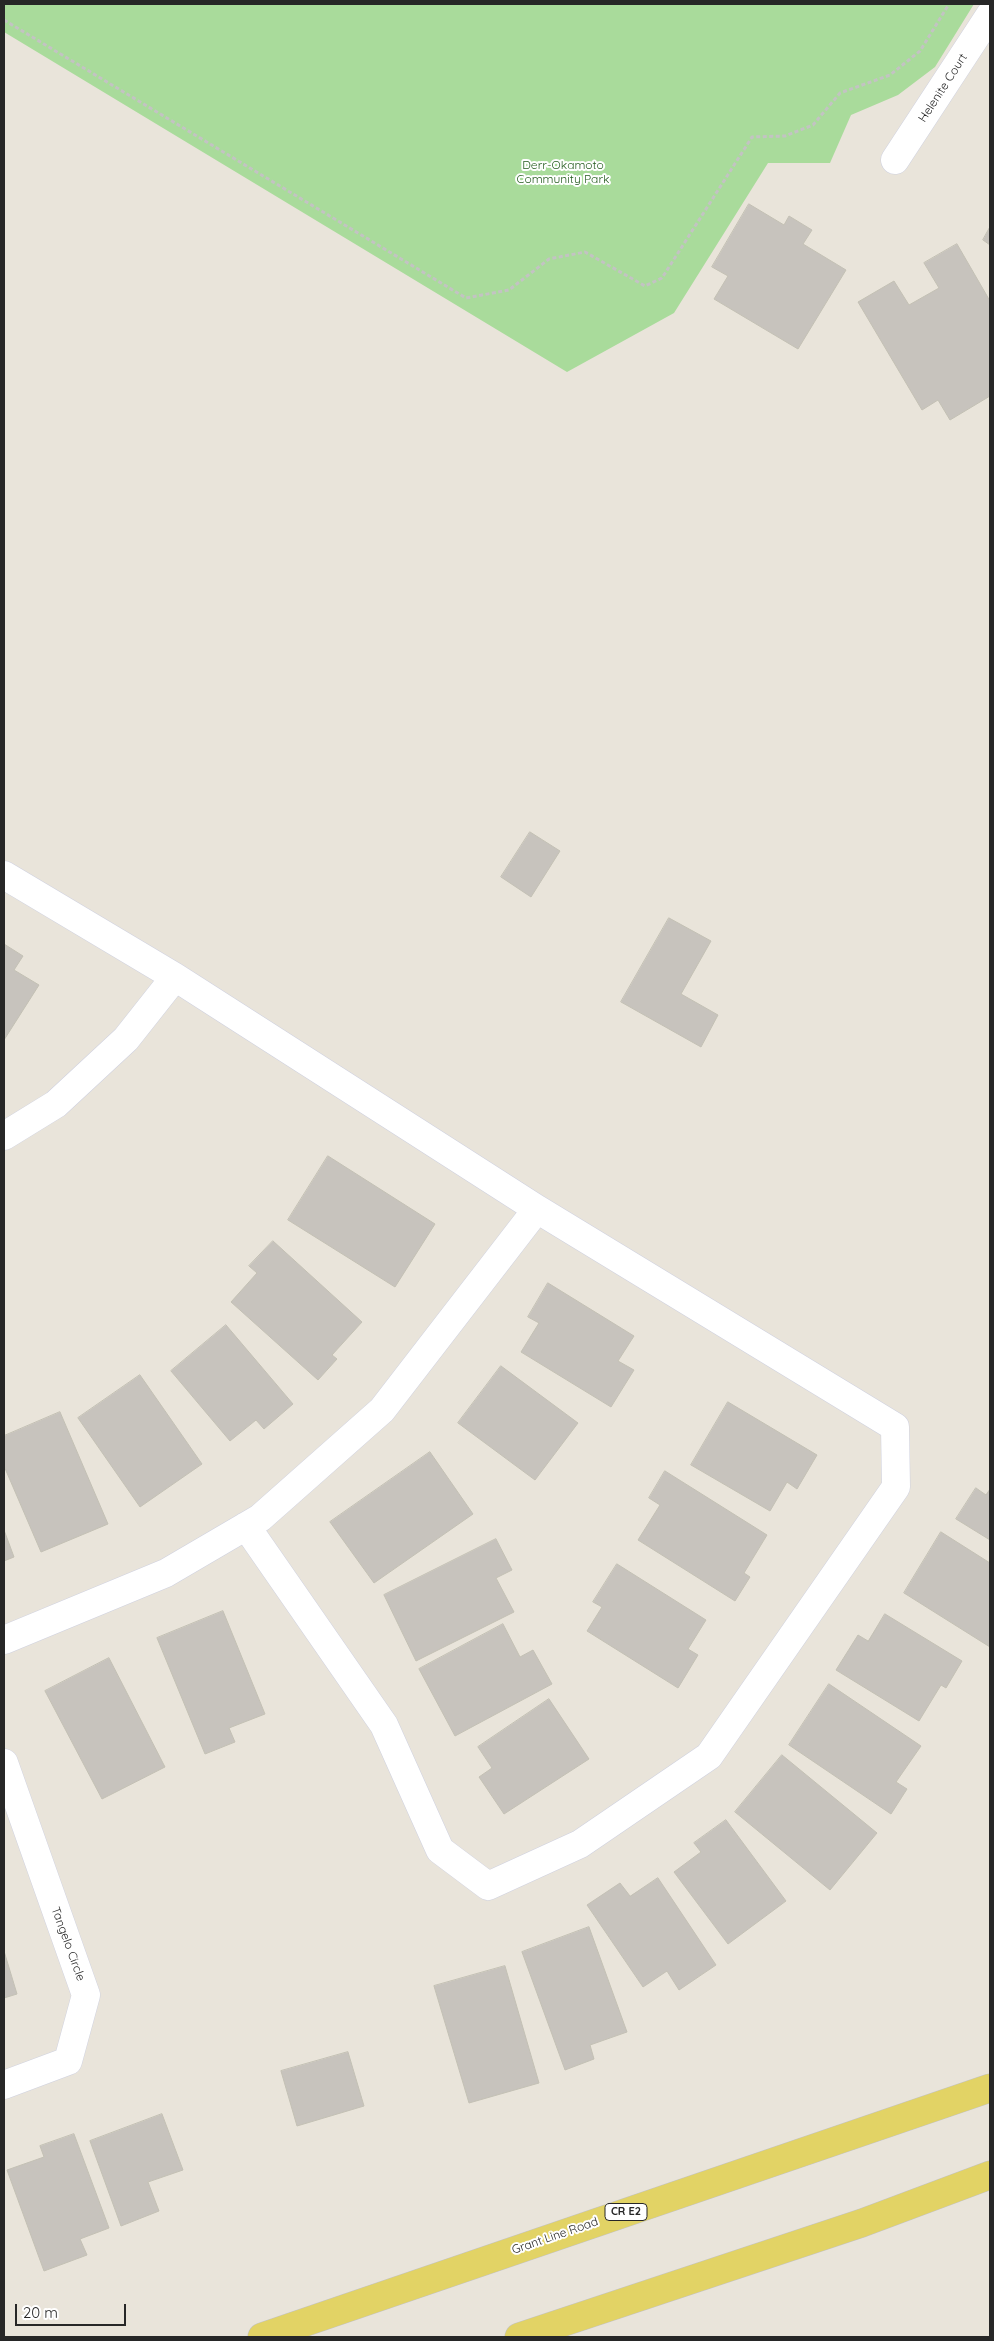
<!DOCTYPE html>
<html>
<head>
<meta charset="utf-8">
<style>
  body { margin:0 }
  #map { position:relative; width:994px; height:2341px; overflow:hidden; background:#e9e4da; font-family:Quicksand,sans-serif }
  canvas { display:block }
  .frame { position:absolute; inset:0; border:5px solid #272727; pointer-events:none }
  .scale { position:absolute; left:15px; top:2304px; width:111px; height:22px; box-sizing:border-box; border:2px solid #272727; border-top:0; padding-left:6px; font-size:15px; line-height:18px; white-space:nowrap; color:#272727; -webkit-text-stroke:4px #fff; paint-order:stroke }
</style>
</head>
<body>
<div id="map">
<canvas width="994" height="2341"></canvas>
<div class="frame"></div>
<div class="scale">20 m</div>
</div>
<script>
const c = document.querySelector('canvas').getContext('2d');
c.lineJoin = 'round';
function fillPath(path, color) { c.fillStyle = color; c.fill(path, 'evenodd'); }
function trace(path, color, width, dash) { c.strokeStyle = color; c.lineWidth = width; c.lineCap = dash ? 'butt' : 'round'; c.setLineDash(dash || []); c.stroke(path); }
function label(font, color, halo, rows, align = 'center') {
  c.font = font + ' Quicksand,sans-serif'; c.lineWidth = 4; c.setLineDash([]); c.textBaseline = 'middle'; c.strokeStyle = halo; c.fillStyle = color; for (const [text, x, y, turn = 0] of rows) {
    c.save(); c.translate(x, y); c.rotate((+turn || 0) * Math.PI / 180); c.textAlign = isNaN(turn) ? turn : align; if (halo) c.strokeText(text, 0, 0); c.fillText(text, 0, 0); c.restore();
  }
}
fillPath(new Path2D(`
  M 4,4 L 974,4 L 935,67 L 898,95 L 851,115 L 830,163 L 768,163 L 674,313 L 567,372 L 4,32 Z`), '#a9db9b');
const building = new Path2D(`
  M 749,204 L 784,225 L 789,216 L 812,230 L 803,244 L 846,270 L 798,349 L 714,299 L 728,276 L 712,267 Z
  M 990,227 L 990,245 L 983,240 Z
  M 957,244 L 990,301 L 990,396 L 950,420 L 938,400 L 922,410 L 858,302 L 894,281 L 909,305 L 939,288 L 924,263 Z
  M 530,832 L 560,851 L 531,897 L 501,877 Z
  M 669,918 L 711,941 L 681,994 L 718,1015 L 701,1047 L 621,1002 Z
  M 4,944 L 23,956 L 14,970 L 39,985 L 4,1040 Z
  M 328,1156 L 435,1224 L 395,1287 L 288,1220 Z
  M 273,1241 L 362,1322 L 332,1355 L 337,1359 L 318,1380 L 231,1302 L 257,1273 L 249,1266 Z
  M 548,1283 L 634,1336 L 618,1361 L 634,1370 L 611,1407 L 521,1352 L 539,1323 L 528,1317 Z
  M 226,1325 L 293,1404 L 264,1429 L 256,1420 L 230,1441 L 171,1371 Z
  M 501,1366 L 578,1423 L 535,1480 L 458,1423 Z
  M 140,1375 L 202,1464 L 140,1507 L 78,1418 Z
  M 728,1402 L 817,1455 L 797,1489 L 787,1482 L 770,1511 L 691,1465 Z
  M 60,1412 L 108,1524 L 41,1552 L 4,1466 L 4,1436 Z
  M 430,1452 L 473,1514 L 374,1583 L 330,1522 Z
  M 665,1471 L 767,1535 L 744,1573 L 750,1577 L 735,1601 L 638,1540 L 660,1505 L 649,1498 Z
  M 976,1488 L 986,1495 L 990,1489 L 990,1540 L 956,1519 Z
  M 4,1530 L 14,1557 L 4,1561 Z
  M 941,1532 L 990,1563 L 990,1647 L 904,1593 Z
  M 496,1539 L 512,1570 L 496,1578 L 514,1612 L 416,1661 L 384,1595 Z
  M 617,1564 L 706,1620 L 688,1649 L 698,1655 L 678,1688 L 587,1631 L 602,1607 L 593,1602 Z
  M 223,1611 L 265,1714 L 229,1728 L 235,1742 L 205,1754 L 157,1638 Z
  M 885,1614 L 962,1661 L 946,1688 L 941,1685 L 919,1721 L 836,1670 L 858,1635 L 868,1641 Z
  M 503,1624 L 520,1657 L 533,1650 L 552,1684 L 455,1736 L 419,1669 Z
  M 109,1658 L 165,1767 L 102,1799 L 45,1691 Z
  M 829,1684 L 921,1746 L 896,1782 L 907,1789 L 891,1814 L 789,1745 Z
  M 549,1699 L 589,1759 L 504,1814 L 479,1777 L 492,1768 L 478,1747 Z
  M 782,1755 L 877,1833 L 830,1890 L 735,1812 Z
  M 726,1820 L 786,1901 L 728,1944 L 674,1872 L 701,1852 L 694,1843 Z
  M 658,1878 L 716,1965 L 679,1990 L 667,1971 L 643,1987 L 587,1905 L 620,1883 L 630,1896 Z
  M 589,1927 L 627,2032 L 590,2045 L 594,2059 L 565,2070 L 522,1952 Z
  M 4,1951 L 17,1994 L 4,1998 Z
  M 505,1966 L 539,2083 L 469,2103 L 434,1986 Z
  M 348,2052 L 364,2106 L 297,2126 L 281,2071 Z
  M 162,2114 L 183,2170 L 148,2182 L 159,2211 L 121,2226 L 90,2141 Z
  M 74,2134 L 109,2228 L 80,2239 L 87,2255 L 44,2271 L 7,2170 L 44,2157 L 40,2146 Z`);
fillPath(building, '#c7c3bd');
trace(building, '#c3c0b4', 1);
const minor = new Path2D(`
  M 895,160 L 990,15
  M 4,875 L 175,977 L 126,1039 L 56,1104 L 4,1136
  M 175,977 L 537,1209
  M 4,1640 L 166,1573 L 260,1518 L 382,1410 L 537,1209 L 895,1427 L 896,1487 L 709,1756 L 580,1844 L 488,1886 L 440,1850 L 384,1725 L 246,1526
  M 4,1763 L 86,1995 L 68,2061 L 4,2085`);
const major = new Path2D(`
  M 262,2337 L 990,2088
  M 519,2337 L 862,2223 L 990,2175`);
trace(minor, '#cfd1df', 29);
trace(major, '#c3c3c3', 29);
trace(new Path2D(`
  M 4,20 L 466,298 L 509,290 L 549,259 L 585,252 L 645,286 L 662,278 L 752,137 L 785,136 L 813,125 L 840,93 L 890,75 L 920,51 L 949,4`), '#c3c3c3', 3, [4, 2.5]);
trace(minor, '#fff', 28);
trace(major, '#e2d365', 28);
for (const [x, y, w] of [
  [626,2212,42]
]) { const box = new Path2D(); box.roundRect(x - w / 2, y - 8.5, w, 17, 4); c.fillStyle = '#fff'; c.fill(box); trace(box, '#272727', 1); }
label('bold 11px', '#272727', null, [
  ["CR E2",626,2212]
]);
label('12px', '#272727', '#fff', [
  ["Helenite Court",943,88,-57],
  ["Tangelo Circle",68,1944,70],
  ["Grant Line Road",555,2236,-19]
]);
label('12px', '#255c1f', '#fff', [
  ["Derr-Okamoto",563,165],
  ["Community Park",563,179]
]);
</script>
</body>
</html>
